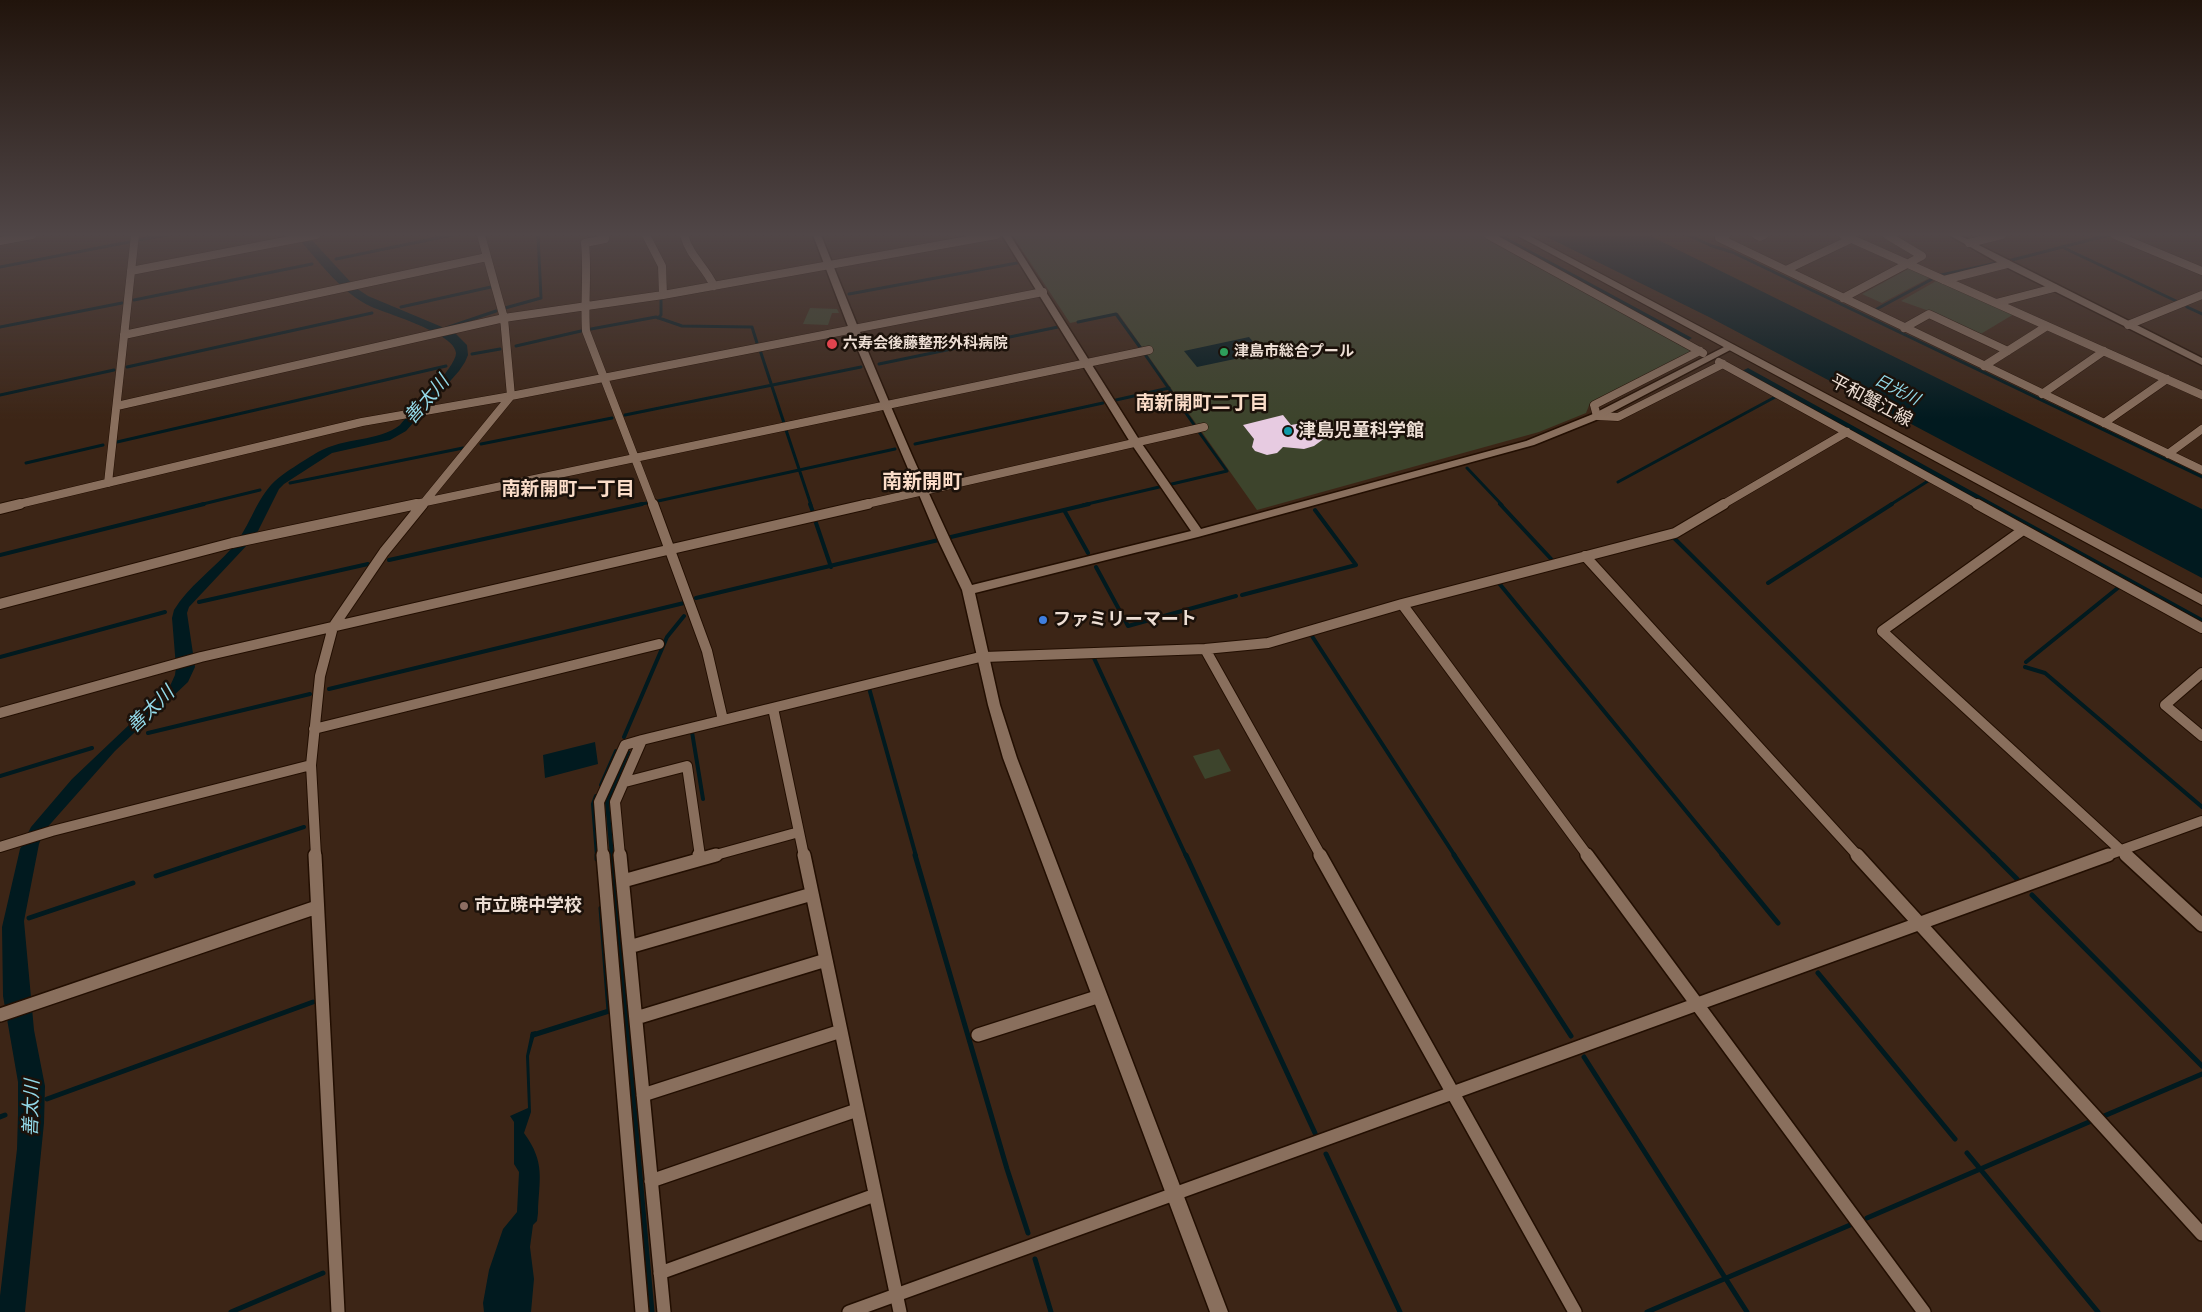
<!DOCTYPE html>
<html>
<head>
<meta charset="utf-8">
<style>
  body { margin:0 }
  canvas { display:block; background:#3c2516 }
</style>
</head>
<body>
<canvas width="2202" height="1312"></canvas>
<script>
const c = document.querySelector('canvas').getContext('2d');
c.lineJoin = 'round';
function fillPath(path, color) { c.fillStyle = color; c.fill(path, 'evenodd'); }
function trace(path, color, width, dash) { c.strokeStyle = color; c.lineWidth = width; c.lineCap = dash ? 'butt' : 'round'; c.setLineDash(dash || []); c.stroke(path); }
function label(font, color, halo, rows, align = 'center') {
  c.font = font + ' "PT Sans","Noto Sans JP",sans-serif'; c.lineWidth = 5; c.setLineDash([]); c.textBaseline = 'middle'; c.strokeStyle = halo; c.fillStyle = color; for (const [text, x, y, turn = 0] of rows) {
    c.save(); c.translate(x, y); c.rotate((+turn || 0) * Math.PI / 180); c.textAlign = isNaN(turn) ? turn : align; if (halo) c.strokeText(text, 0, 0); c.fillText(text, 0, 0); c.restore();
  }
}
fillPath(new Path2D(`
  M 1018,235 L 1483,235 L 1693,352 L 1590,403 L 1586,413 L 1539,432 L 1257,510 L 1118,313 L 1070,323 L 1013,236 Z
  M 1910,268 L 1931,277 L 1882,303 L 1862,294 Z
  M 1938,280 L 2014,314 L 1979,335 L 1929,311 L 1901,301 Z
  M 810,308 L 837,309 L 839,313 L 832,313 L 828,325 L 803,324 Z
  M 1219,749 L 1231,771 L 1205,779 L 1193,756 Z`), '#3d442c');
fillPath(new Path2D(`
  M 1494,235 L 1502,235 L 1692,338 L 1687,341 Z
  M 1543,235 L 1648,235 L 2202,509 L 2202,578 L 1711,318 Z
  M 297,237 L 310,238 L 356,288 L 368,296 L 454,332 L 467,345 L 468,355 L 465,362 L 459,371 L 406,431 L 390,440 L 332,453 L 284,484 L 279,489 L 258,531 L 249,543 L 189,607 L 187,613 L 195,667 L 188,682 L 115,751 L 45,830 L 39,844 L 24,921 L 34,1030 L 45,1086 L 44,1123 L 25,1312 L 0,1312 L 0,1296 L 17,1149 L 18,1114 L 18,1082 L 3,996 L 2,927 L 20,849 L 31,827 L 72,779 L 170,686 L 175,675 L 176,667 L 172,618 L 174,610 C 188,587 213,569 231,549 C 249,529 254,504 271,485 C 281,474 305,460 318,452 C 345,437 378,442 400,425 C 411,411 456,368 456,353 C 456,334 388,314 372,307 C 341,293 319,261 297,237 Z
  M 1249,337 L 1263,353 L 1197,367 L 1184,351 Z
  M 1748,368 L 2202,618 L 2202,625 L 1742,371 Z
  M 595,742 L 598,764 L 545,778 L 543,755 Z
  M 536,1031 L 529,1056 L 531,1112 L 524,1133 C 546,1163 539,1179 538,1213 L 537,1221 L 533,1225 L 530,1247 L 534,1279 L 531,1312 L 484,1312 L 483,1303 L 489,1270 L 503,1229 L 517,1212 L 519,1172 L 514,1164 L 514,1122 L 510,1116 L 528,1108 L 526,1056 L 531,1032 Z`), '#011a1f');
trace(new Path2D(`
  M 1688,235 L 1712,246 L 1732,252 L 2202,477
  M 2200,235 L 2202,236
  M 138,240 L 166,235
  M 2062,247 L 2176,301
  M 336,259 L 452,235
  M 2008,261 L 2109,235
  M 0,267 L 129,242
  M 1941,275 L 1997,263
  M 849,294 L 1017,263
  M 134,300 L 312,264
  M 401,307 L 491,287
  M 2187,307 L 2202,314
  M 505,308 L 541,298 L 538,235
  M 1875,310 L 1934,278
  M 658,318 L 661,315 L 661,298
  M 1078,322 L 1116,314 L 1142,350
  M 0,327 L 122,303
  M 446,328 L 496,311
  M 591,329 L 656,317 L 682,326 L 752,327 L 757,343
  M 516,346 L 581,331
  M 760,350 L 784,423
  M 1144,353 L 1195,426
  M 472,354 L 500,349
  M 879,364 L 1058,327
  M 127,367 L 372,313
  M 0,395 L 114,370
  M 1116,400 L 1169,388
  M 625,415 L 861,367
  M 786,430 L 811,505
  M 117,442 L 446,366
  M 481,444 L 612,418
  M 915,444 L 1103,403
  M 26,463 L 103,445
  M 1467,468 L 1502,505
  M 1618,482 L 1777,396
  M 290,483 L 463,448
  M 658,501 L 895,449
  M 199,505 L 260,490
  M 636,505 L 647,503
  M 1083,505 L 1227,471 L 1199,432
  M 1890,505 L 1928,481`), '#011a1f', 3);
trace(new Path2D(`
  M 810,504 L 813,512
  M 1500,504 L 1553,561
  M 1064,510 L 1088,553
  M 815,520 L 831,567
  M 1672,536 L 1994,856
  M 0,555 L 204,504
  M 389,560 L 642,504
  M 1096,567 L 1128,626 L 1236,596
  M 1498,582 L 1723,856
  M 1768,583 L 1892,504
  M 1242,595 L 1356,565 L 1315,510
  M 696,598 L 1089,504
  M 199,602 L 368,564
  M 1310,633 L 1455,856
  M 1093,656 L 1186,856
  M 0,657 L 165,612
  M 2026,662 L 2119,587
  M 2025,667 L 2045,673 L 2202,807
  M 869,688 L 916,856
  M 329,689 L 684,603
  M 692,732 L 703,799
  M 148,733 L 310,694
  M 624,737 L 667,637 L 684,616
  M 0,776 L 92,748
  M 601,785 L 616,751
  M 596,796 L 593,804 L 597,856
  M 216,856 L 304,827
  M 612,856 L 607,802 L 628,752`), '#011a1f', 4);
trace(new Path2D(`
  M 597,855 L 597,859
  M 612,855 L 652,1312
  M 915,855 L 1007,1169 L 1028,1233
  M 1186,855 L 1315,1133
  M 1454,855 L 1571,1036
  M 1722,855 L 1778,923
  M 1993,855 L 2017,879
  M 156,876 L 219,855
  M 2032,895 L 2202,1066
  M 29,918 L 133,883
  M 1818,973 L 1955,1139
  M 533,1035 L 609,1011 L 601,908
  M 1584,1057 L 1747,1312
  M 47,1099 L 313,1002
  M 2104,1116 L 2202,1074
  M 0,1117 L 5,1115
  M 1967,1153 L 2098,1312
  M 1326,1154 L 1400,1312
  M 1867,1218 L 2089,1122
  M 1035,1259 L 1051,1312
  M 231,1312 L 323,1273
  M 1647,1312 L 1850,1225`), '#011a1f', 5);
fillPath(new Path2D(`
  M 1283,415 L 1291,425 L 1319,420 L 1334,436 L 1325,438 L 1314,446 L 1304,449 L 1283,447 L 1277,453 L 1267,455 L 1255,451 L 1252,447 L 1254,439 L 1243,425 Z`), '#e7cbe1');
const minorFar2 = new Path2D(`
  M 605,235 L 605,239 L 585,243 C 588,272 584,301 586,331 L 653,505
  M 646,235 L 662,266 L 663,295
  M 684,235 C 690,257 705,266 714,286
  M 1488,235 L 1703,353
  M 1726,235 L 1719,238 L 2202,470
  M 1756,235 L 1760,237 L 1764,235
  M 1843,235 L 2202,395
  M 2115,235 L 2202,271
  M 0,241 L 32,235
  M 1969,243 L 2002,235
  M 1786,270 L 1851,239
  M 131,271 L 316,235
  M 1944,280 L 2007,264
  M 1843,298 L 1922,256 L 1887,235
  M 1996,303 L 2054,288
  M 2128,325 L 2202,295
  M 1904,328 L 1929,314 L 2008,351
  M 124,335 L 487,257
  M 1700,351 L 1594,405 L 1597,416 L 1618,417 L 1723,364
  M 1719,362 L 1979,505
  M 1984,366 L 2047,326
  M 2042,394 L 2104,351
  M 117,406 L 504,318 L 663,295 L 996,235
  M 2104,423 L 2167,379
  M 2168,454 L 2202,429
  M 108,483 L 135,235
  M 15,505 L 362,422 L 511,396 L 1043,292
  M 411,505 L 1149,350
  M 422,505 L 511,396 L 504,318 L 481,235
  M 862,505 L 1204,427
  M 1722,505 L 1847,432`);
const minorFar1 = new Path2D(`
  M 653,504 L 707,651 L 723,720
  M 1977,504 L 2202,628
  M 0,509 L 20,504
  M 2023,530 L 1882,631 L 2127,856
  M 1585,556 L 1858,856
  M 0,604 L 232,543 L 417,504
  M 1402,604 L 1588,856
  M 1205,649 L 1321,856
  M 984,657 L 1205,649 L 1268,643 L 1402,604 L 1675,533 L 1724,504
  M 2202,673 L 2165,705 L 2202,736
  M 773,708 L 804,856
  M 0,713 L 201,657 L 868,504
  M 314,729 L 659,644
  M 625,782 L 687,766 L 700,856
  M 0,847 L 52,831 L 311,765
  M 316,856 L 311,765 L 320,676 L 333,627 L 384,552 L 423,504
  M 603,856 L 599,802 L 625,745 L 642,740
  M 620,856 L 615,802 L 642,740 L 984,656
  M 712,856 L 799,832
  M 2105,856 L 2202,821`);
const minor = new Path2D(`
  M 315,855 L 338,1312
  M 603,855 L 642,1312
  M 620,855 L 664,1312
  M 699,855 L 700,859
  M 804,855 L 900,1312
  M 1320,855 L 1575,1312
  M 1587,855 L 1924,1312
  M 1857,855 L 2202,1234
  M 2126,855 L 2202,925
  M 623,881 L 716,855
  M 629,947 L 812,894
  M 0,1015 L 317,907
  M 636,1018 L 826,960
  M 978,1035 L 1100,996
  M 643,1095 L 841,1031
  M 651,1181 L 857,1110
  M 660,1273 L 875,1195
  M 849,1312 L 2108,855`);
const tertiary = new Path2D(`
  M 813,235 L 821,235 C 868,353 916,471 972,585 L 1191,531 L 1130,442 L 1002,235 L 1010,235 L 1140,441 L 1201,529 L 1526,441 L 1593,414 L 1728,345 L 1734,345 L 1736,347 L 1601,418 L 1534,445 L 1198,537 L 975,593 L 1000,705 L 1017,758 L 1228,1312 L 1210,1312 L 1003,758 L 988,705 L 962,590 L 939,542 L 849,329 Z
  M 1949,235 L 1959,235 L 2202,358 L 2202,365 L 2004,266 Z`);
const secondary = new Path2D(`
  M 1516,235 L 1528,235 L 2202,594 L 2202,605 Z`);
trace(minorFar2, '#220e01', 9);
trace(minorFar1, '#220e01', 12);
trace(minor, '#220e01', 16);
trace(tertiary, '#220e01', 3);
trace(secondary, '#220e01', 2);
trace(minorFar2, '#896f5d', 8);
trace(minorFar1, '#896f5d', 10);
trace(minor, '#896f5d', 13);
fillPath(tertiary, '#896f5d');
fillPath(secondary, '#896f5d');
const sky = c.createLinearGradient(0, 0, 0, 419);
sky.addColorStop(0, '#21140c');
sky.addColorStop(0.56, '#504647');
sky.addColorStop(1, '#50464700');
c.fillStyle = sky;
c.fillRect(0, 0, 2202, 419);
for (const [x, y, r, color] of [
  [832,344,6,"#e0444e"],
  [1224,352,5,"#2e9e5b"],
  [1288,431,5,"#0f9aa8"],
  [1043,620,5,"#3f7fe0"],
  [464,906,5,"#8d6e63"]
]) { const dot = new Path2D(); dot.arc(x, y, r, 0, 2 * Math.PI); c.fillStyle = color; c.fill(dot); trace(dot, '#1b110a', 2); }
label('bold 15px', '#edded4', '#1b110a', [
  ["六寿会後藤整形外科病院",843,344],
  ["津島市総合プール",1234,352]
], 'left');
label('italic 16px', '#93d9e8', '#1b110a', [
  ["日光川",1897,390,27]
]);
label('18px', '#edded4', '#1b110a', [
  ["平和蟹江線",1871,401,28]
]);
label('bold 18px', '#edded4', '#1b110a', [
  ["津島児童科学館",1298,431],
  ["ファミリーマート",1053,620],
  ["市立暁中学校",474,906]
], 'left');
label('italic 19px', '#93d9e8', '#1b110a', [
  ["善太川",427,400,-49],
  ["善太川",151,710,-44],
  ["善太川",32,1108,-88]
]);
label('bold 19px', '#fbddc9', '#1b110a', [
  ["南新開町二丁目",1202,404],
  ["南新開町一丁目",568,490]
]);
label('bold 20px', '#fbddc9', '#1b110a', [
  ["南新開町",922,482]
]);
</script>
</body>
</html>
